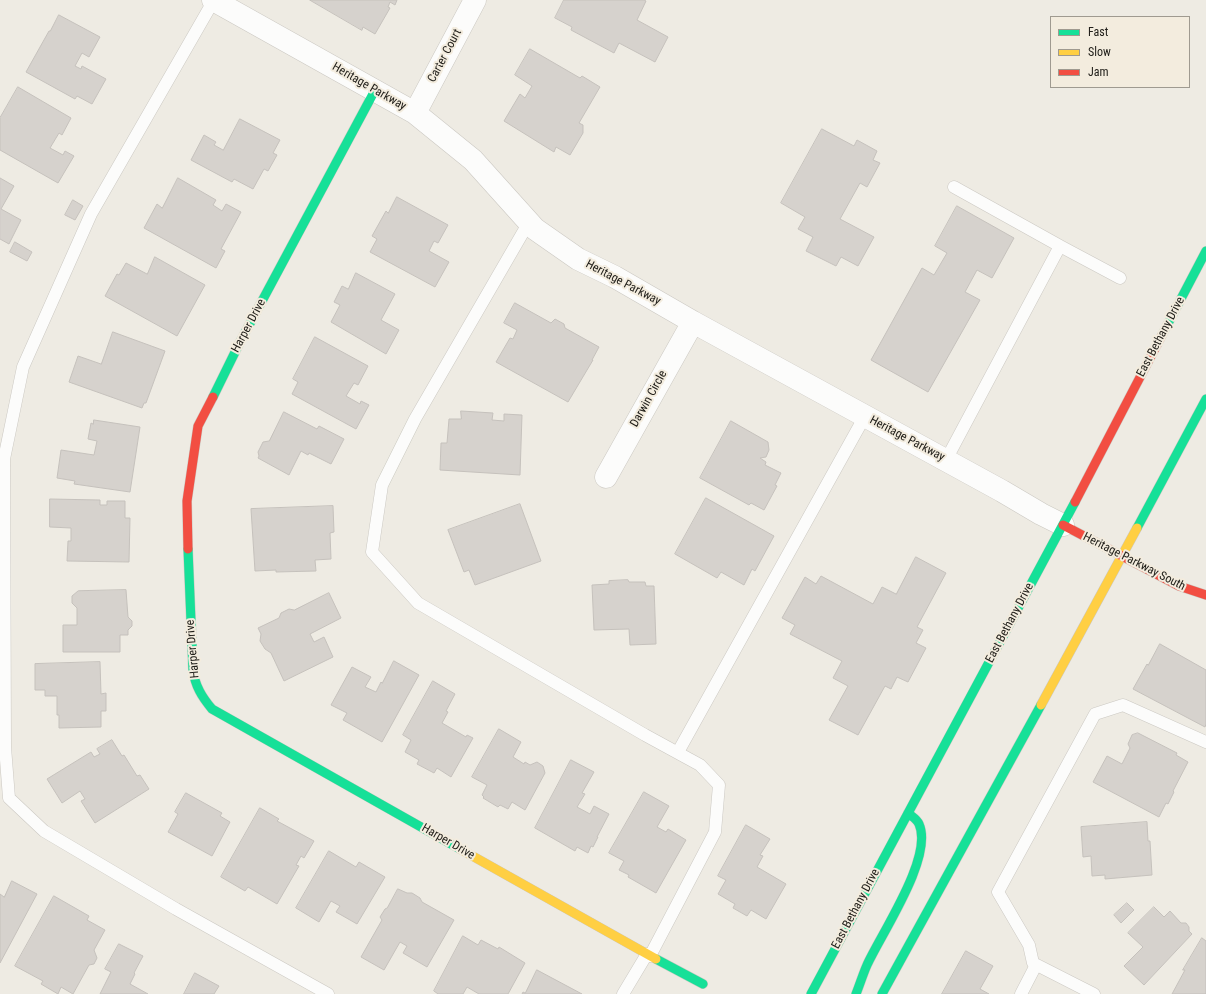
<!DOCTYPE html>
<html>
<head>
<meta charset="utf-8">
<style>
  body { margin:0 }
  #map { position:relative; width:1206px; height:994px; overflow:hidden; background:#eeebe3; font-family:"Roboto Condensed",sans-serif }
  canvas { display:block }
  .legend { position:absolute; left:1050px; top:16px; width:140px; height:72px; box-sizing:border-box; background:#f3ecde; border:1px solid #9f9a90; margin:0; padding:5px 7px; list-style:none; font-size:12px; color:#22201b }
  .legend li { display:flex; align-items:center; gap:8px; height:20px }
  .legend b { width:20px; border:1px solid #9f9a90 }
</style>
</head>
<body>
<div id="map">
<canvas width="1206" height="994"></canvas>
<ul class="legend">
<li><b style="height:5px;background:#16e098"></b>Fast</li>
<li><b style="height:5px;background:#ffcf43"></b>Slow</li>
<li><b style="height:5px;background:#f24e42"></b>Jam</li>
</ul>
</div>
<script>
const c = document.querySelector('canvas').getContext('2d');
c.lineJoin = 'round';
function fillPath(path, color) { c.fillStyle = color; c.fill(path, 'evenodd'); }
function trace(path, color, width, dash) { c.strokeStyle = color; c.lineWidth = width; c.lineCap = dash ? 'butt' : 'round'; c.setLineDash(dash || []); c.stroke(path); }
function label(font, color, halo, rows, align = 'center') {
  c.font = font + ' "Roboto Condensed",sans-serif'; c.lineWidth = 4; c.setLineDash([]); c.textBaseline = 'middle'; c.strokeStyle = halo; c.fillStyle = color; for (const [text, x, y, turn = 0] of rows) {
    c.save(); c.translate(x, y); c.rotate((+turn || 0) * Math.PI / 180); c.textAlign = isNaN(turn) ? turn : align; if (halo) c.strokeText(text, 0, 0); c.fillText(text, 0, 0); c.restore();
  }
}
const building = new Path2D(`
  M 310,0 L 397,0 L 395,5 L 390,2 L 388,7 L 390,8 L 375,34 L 363,27 L 362,30 Z
  M 564,0 L 644,0 L 646,1 L 637,20 L 668,37 L 655,62 L 619,43 L 614,53 L 571,30 L 572,27 L 555,18 Z
  M 59,15 L 100,37 L 89,57 L 82,53 L 75,66 L 81,69 L 82,66 L 106,79 L 92,104 L 77,96 L 75,99 L 26,72 L 49,31 L 50,31 Z
  M 530,49 L 580,78 L 582,76 L 600,87 L 579,123 L 583,125 L 583,133 L 570,155 L 556,147 L 554,152 L 504,121 L 520,94 L 525,98 L 532,86 L 515,75 Z
  M 18,87 L 71,118 L 62,135 L 59,133 L 50,148 L 63,155 L 65,151 L 74,156 L 58,183 L 0,150 L 0,118 Z
  M 240,119 L 280,140 L 273,153 L 277,155 L 268,171 L 264,169 L 253,189 L 234,179 L 232,182 L 191,160 L 204,135 L 216,142 L 214,145 L 223,150 Z
  M 822,129 L 854,146 L 857,140 L 877,151 L 873,160 L 880,163 L 867,187 L 860,183 L 840,219 L 874,237 L 858,266 L 841,257 L 836,266 L 806,251 L 813,237 L 798,229 L 805,217 L 781,203 Z
  M 0,178 L 14,186 L 1,209 L 21,220 L 9,244 L 0,239 Z
  M 178,178 L 216,200 L 213,205 L 222,211 L 226,204 L 241,212 L 221,249 L 225,251 L 216,268 L 144,228 L 157,204 L 162,208 Z
  M 397,197 L 448,225 L 438,243 L 434,241 L 429,251 L 449,262 L 435,287 L 370,252 L 377,239 L 372,236 L 386,211 L 388,213 Z
  M 73,200 L 83,206 L 75,220 L 65,215 Z
  M 957,206 L 1014,238 L 992,278 L 977,270 L 965,292 L 980,300 L 928,392 L 871,360 L 922,268 L 934,275 L 947,253 L 935,246 Z
  M 15,242 L 32,252 L 27,261 L 10,252 Z
  M 155,257 L 205,285 L 177,336 L 105,296 L 117,274 L 119,275 L 126,263 L 147,274 Z
  M 356,273 L 395,294 L 381,320 L 399,330 L 386,354 L 331,322 L 340,305 L 334,302 L 342,286 L 348,289 Z
  M 515,303 L 551,323 L 555,319 L 564,324 L 565,328 L 599,347 L 592,360 L 593,360 L 568,402 L 496,362 L 510,338 L 513,339 L 517,330 L 504,323 Z
  M 113,332 L 165,351 L 146,403 L 144,403 L 142,408 L 69,382 L 78,356 L 101,364 Z
  M 315,337 L 368,366 L 358,385 L 354,383 L 346,396 L 360,404 L 361,401 L 369,405 L 356,429 L 292,394 L 298,382 L 293,379 Z
  M 461,411 L 493,413 L 492,420 L 504,421 L 504,414 L 522,415 L 520,475 L 440,470 L 441,443 L 447,443 L 449,419 L 461,419 Z
  M 284,412 L 317,429 L 319,426 L 344,439 L 331,464 L 309,453 L 308,455 L 301,451 L 289,475 L 258,458 L 259,456 L 258,452 L 263,442 L 269,441 Z
  M 94,420 L 140,427 L 130,492 L 74,484 L 75,481 L 57,478 L 61,450 L 94,455 L 97,441 L 88,439 L 91,423 L 93,424 Z
  M 731,421 L 768,442 L 769,450 L 766,457 L 760,458 L 766,462 L 765,465 L 781,473 L 775,485 L 777,486 L 764,510 L 751,503 L 749,505 L 700,478 Z
  M 706,498 L 774,536 L 755,571 L 752,569 L 744,585 L 721,572 L 717,578 L 675,554 Z
  M 50,499 L 100,500 L 100,505 L 107,505 L 107,501 L 125,501 L 125,518 L 130,518 L 129,562 L 67,561 L 68,541 L 71,541 L 71,528 L 50,527 Z
  M 520,504 L 541,561 L 475,585 L 469,570 L 464,572 L 448,530 Z
  M 333,506 L 334,532 L 330,533 L 331,559 L 315,560 L 316,571 L 276,572 L 276,570 L 255,571 L 251,509 Z
  M 916,557 L 946,573 L 917,627 L 923,630 L 916,643 L 926,648 L 908,682 L 897,677 L 891,689 L 885,686 L 858,735 L 829,720 L 848,686 L 833,678 L 842,661 L 790,634 L 795,625 L 782,618 L 805,577 L 816,584 L 821,576 L 873,604 L 882,587 L 896,594 Z
  M 628,580 L 629,582 L 645,582 L 646,586 L 654,586 L 656,644 L 630,645 L 629,629 L 594,630 L 592,585 L 609,584 L 609,581 Z
  M 126,590 L 128,617 L 132,621 L 132,626 L 128,630 L 128,635 L 120,635 L 120,652 L 63,652 L 63,625 L 77,625 L 77,608 L 72,603 L 72,596 L 78,591 Z
  M 329,593 L 341,618 L 310,634 L 314,642 L 324,637 L 333,657 L 284,681 L 271,653 L 265,649 L 260,641 L 261,634 L 258,628 L 279,618 L 281,613 L 289,609 L 294,610 Z
  M 1160,644 L 1206,670 L 1206,724 L 1205,727 L 1133,689 L 1147,664 L 1148,665 Z
  M 394,661 L 419,675 L 382,742 L 343,720 L 347,713 L 331,705 L 352,667 L 371,677 L 365,687 L 376,692 L 381,682 L 382,683 Z
  M 100,662 L 101,694 L 106,693 L 106,711 L 101,711 L 101,727 L 59,728 L 59,715 L 57,715 L 57,696 L 45,696 L 45,690 L 35,690 L 35,664 Z
  M 433,681 L 455,694 L 446,711 L 448,712 L 442,723 L 466,737 L 467,735 L 473,738 L 451,777 L 437,768 L 434,773 L 417,764 L 419,760 L 405,752 L 411,740 L 403,735 Z
  M 499,729 L 521,742 L 513,757 L 524,764 L 525,762 L 530,765 L 537,762 L 543,766 L 545,773 L 525,810 L 512,802 L 508,809 L 500,805 L 498,807 L 483,798 L 484,797 L 482,795 L 487,785 L 472,777 Z
  M 1138,733 L 1177,753 L 1176,755 L 1188,762 L 1173,791 L 1174,792 L 1168,804 L 1166,803 L 1159,817 L 1093,782 L 1107,756 L 1122,764 L 1130,748 L 1128,744 L 1132,735 Z
  M 112,740 L 122,756 L 124,755 L 137,776 L 140,775 L 149,789 L 95,823 L 81,801 L 85,799 L 80,791 L 62,803 L 47,779 L 91,752 L 94,757 L 100,754 L 97,749 Z
  M 571,760 L 594,772 L 582,793 L 585,794 L 577,807 L 590,814 L 594,806 L 609,814 L 597,837 L 598,837 L 593,847 L 591,846 L 588,853 L 577,847 L 575,851 L 535,828 Z
  M 644,792 L 669,806 L 657,827 L 666,832 L 668,829 L 686,840 L 656,893 L 628,877 L 629,875 L 619,870 L 624,861 L 609,853 Z
  M 186,793 L 222,813 L 220,816 L 230,822 L 212,856 L 168,832 L 178,814 L 175,812 Z
  M 260,808 L 279,819 L 277,821 L 314,841 L 304,858 L 301,856 L 296,865 L 299,866 L 277,904 L 248,887 L 245,891 L 221,877 Z
  M 1147,822 L 1148,841 L 1150,841 L 1152,875 L 1105,879 L 1105,875 L 1092,876 L 1091,856 L 1083,857 L 1081,827 Z
  M 746,825 L 770,839 L 760,855 L 763,856 L 757,867 L 786,884 L 766,919 L 751,910 L 747,916 L 733,908 L 735,904 L 718,894 L 726,880 L 718,876 Z
  M 329,851 L 356,867 L 359,862 L 385,877 L 357,924 L 336,912 L 340,906 L 331,901 L 319,922 L 296,908 Z
  M 12,881 L 37,894 L 0,963 L 0,894 L 4,897 Z
  M 398,889 L 407,893 L 412,893 L 420,898 L 422,902 L 454,920 L 427,967 L 403,953 L 407,946 L 400,942 L 384,970 L 361,957 L 382,920 L 380,917 L 385,909 L 387,908 Z
  M 54,896 L 89,916 L 87,920 L 105,930 L 94,950 L 97,958 L 94,964 L 89,965 L 73,994 L 61,987 L 58,994 L 41,984 L 43,981 L 15,966 Z
  M 1127,903 L 1134,910 L 1121,923 L 1114,915 Z
  M 1154,907 L 1164,917 L 1170,911 L 1181,923 L 1186,923 L 1189,927 L 1189,931 L 1192,934 L 1144,985 L 1124,966 L 1143,947 L 1128,933 Z
  M 463,936 L 478,945 L 481,940 L 498,949 L 499,947 L 525,963 L 508,994 L 479,994 L 467,987 L 463,994 L 438,994 L 434,991 Z
  M 1202,938 L 1206,941 L 1206,994 L 1172,994 L 1185,970 L 1183,970 Z
  M 119,944 L 143,956 L 134,973 L 135,974 L 130,984 L 148,994 L 100,994 L 111,972 L 105,969 Z
  M 966,951 L 993,966 L 980,989 L 989,994 L 942,994 Z
  M 537,970 L 582,994 L 522,994 L 523,992 L 525,993 Z
  M 195,973 L 219,986 L 214,994 L 184,994 Z`);
fillPath(building, '#d6d2cd');
trace(building, '#c5c1bc', 1);
const lane = new Path2D(`
  M 214,0 L 91,214 L 23,367 L 4,459 L 5,747 L 9,798 L 44,831 L 176,909 L 328,994
  M 529,222 L 415,419 L 382,485 L 372,552 L 418,603 L 645,735 L 700,765 L 719,785 L 715,832 L 650,956
  M 1060,246 L 1120,278
  M 946,460 L 1060,246 L 954,187
  M 678,752 L 865,416
  M 623,994 L 647,954
  M 1021,994 L 1036,965
  M 1094,994 L 1033,963 L 1029,945 L 998,892 L 1095,714 L 1123,705 L 1206,742`);
const street = new Path2D(`
  M 213,0 L 415,113 L 473,160 L 535,229 L 578,259 L 615,277 L 693,322 L 1002,491 L 1041,514 L 1063,525
  M 415,113 L 475,0
  M 606,477 L 693,322`);
const fast = new Path2D(`
  M 1162,335 L 1206,251
  M 213,397 L 240,342 L 375,90
  M 1137,528 L 1206,399
  M 188,549 L 193,670 C 195,686 202,697 212,709 L 460,849
  M 656,959 L 703,984
  M 811,994 L 1075,502
  M 856,994 C 860,984 863,974 867,965 C 881,934 934,857 919,824 C 917,819 911,816 908,813
  M 882,994 L 1041,705`);
const slow = new Path2D(`
  M 1041,705 L 1137,528
  M 460,849 L 656,959`);
const jam = new Path2D(`
  M 1075,502 L 1162,335
  M 1063,525 L 1179,586 L 1206,595
  M 188,549 L 187,501 L 198,426 L 213,397`);
trace(lane, '#cbc8c2', 13);
trace(street, '#cbc8c2', 23);
trace(fast, '#cbc8c2', 10);
trace(slow, '#cbc8c2', 10);
trace(jam, '#cbc8c2', 10);
trace(lane, '#fcfcfb', 12);
trace(street, '#fcfcfb', 22);
trace(fast, '#16e098', 9);
trace(slow, '#ffcf43', 9);
trace(jam, '#f24e42', 9);
label('12px', '#22201b', '#f3ecde', [
  ["Carter Court",445,56,-62],
  ["Heritage Parkway",369,87,30],
  ["Heritage Parkway",623,283,28],
  ["Harper Drive",249,326,-62],
  ["East Bethany Drive",1161,337,-62],
  ["Darwin Circle",649,399,-61],
  ["Heritage Parkway",907,439,28],
  ["Heritage Parkway South",1134,562,27],
  ["East Bethany Drive",1010,623,-62],
  ["Harper Drive",193,649,-95],
  ["Harper Drive",448,842,30],
  ["East Bethany Drive",856,909,-62]
]);
</script>
</body>
</html>
